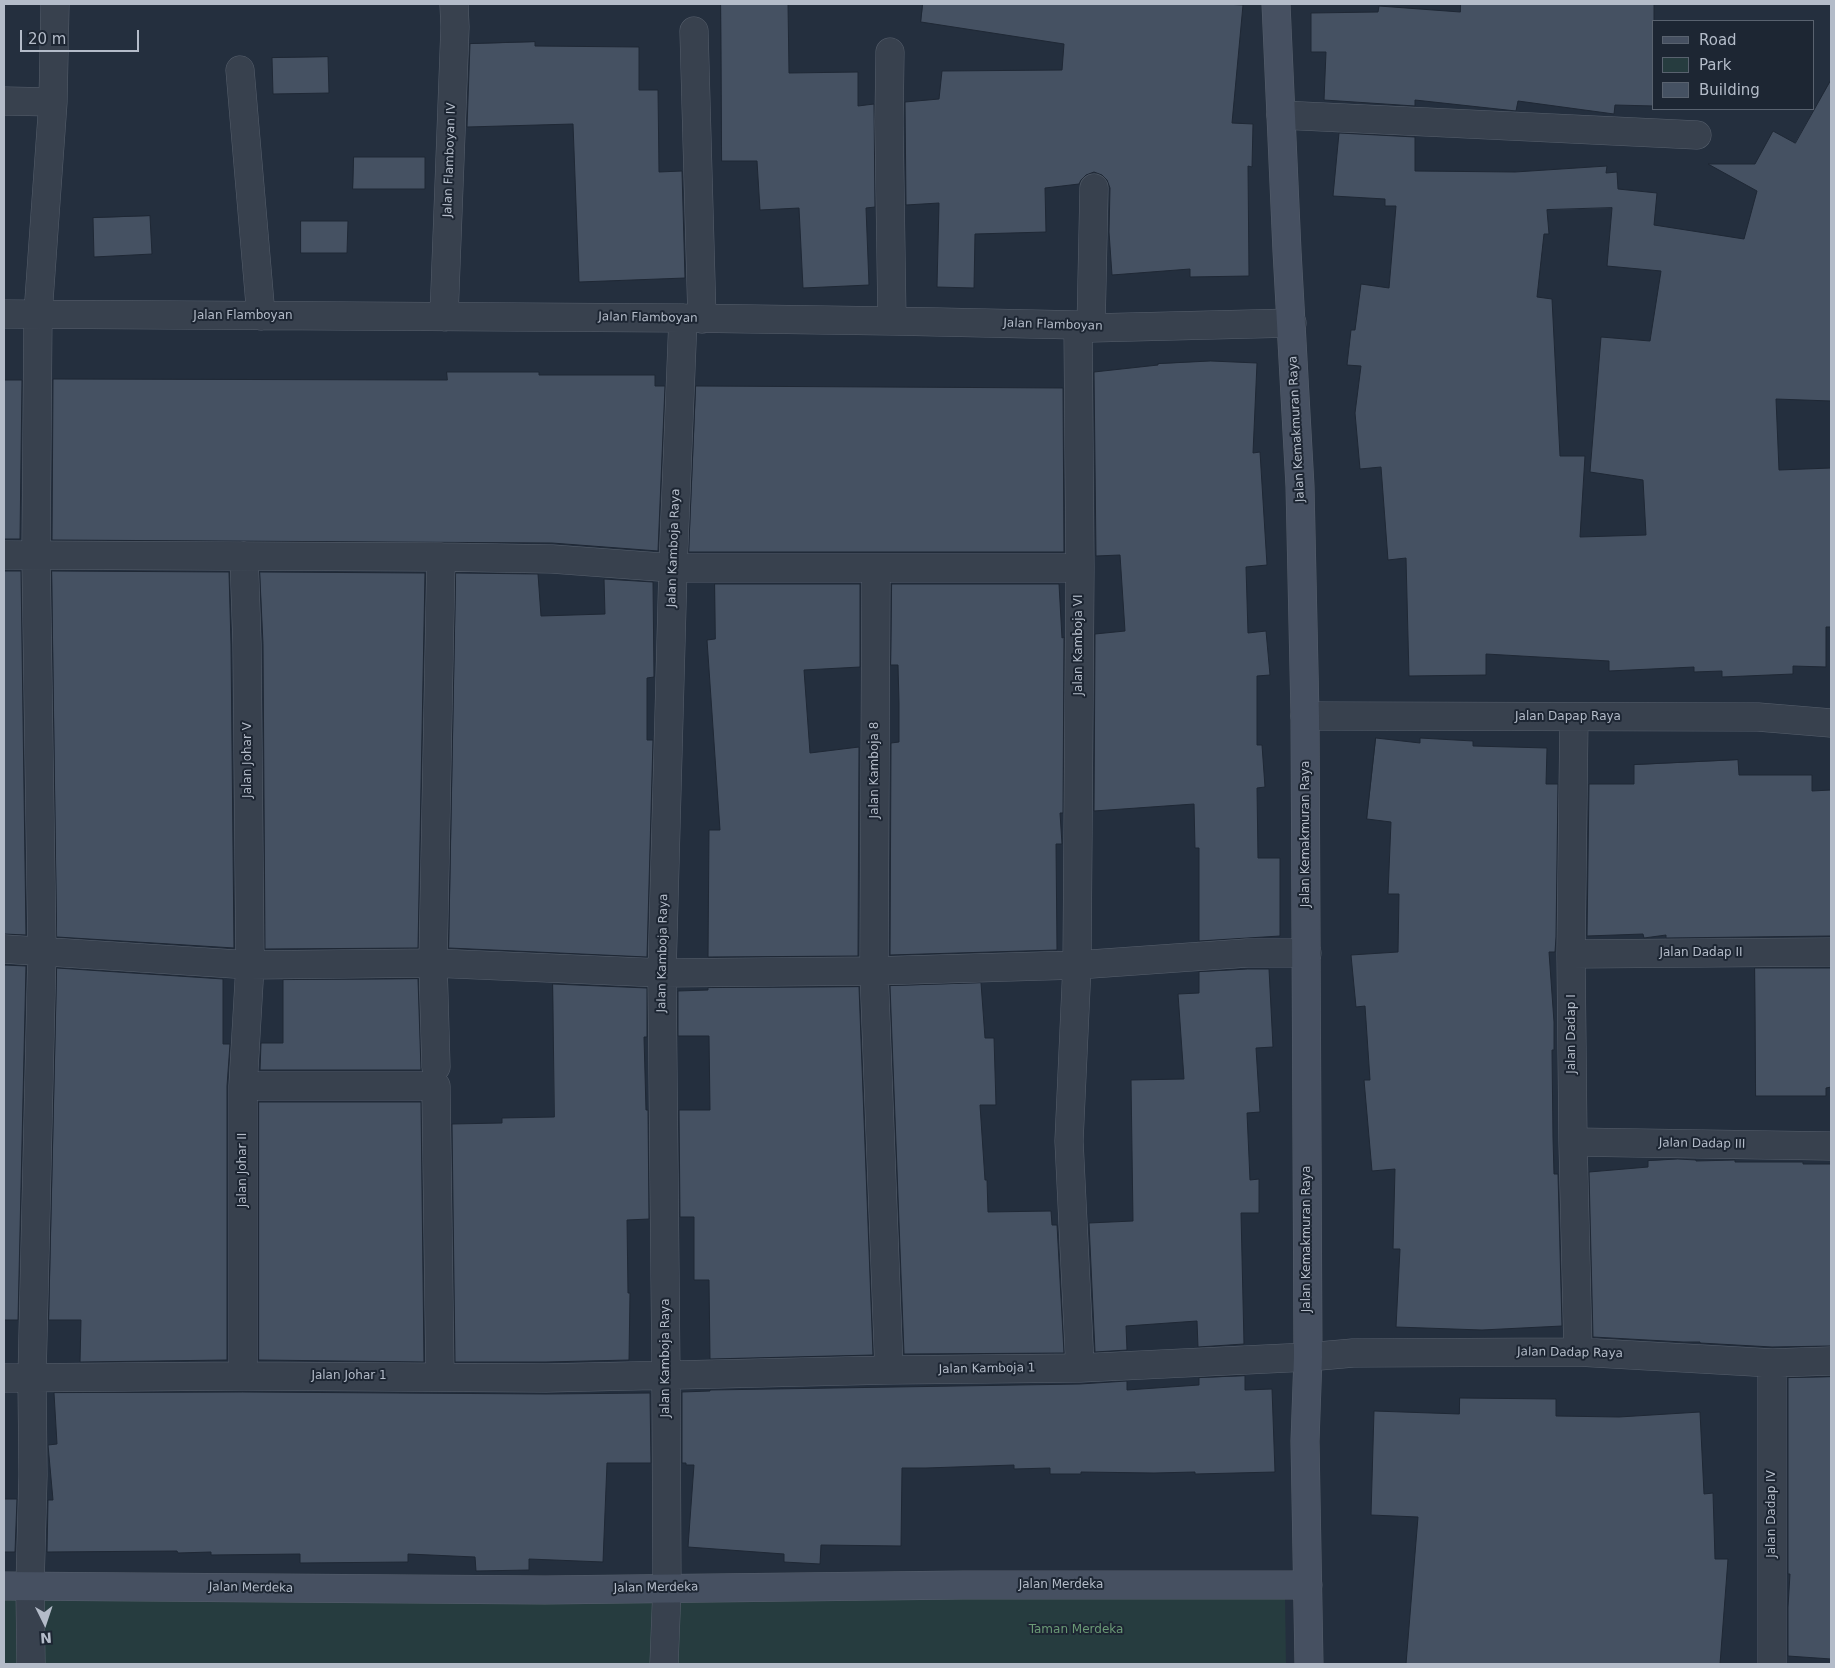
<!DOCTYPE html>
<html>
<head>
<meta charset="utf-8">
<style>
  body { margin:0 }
  #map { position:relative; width:1835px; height:1668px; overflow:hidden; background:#242f3e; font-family:"DejaVu Sans",sans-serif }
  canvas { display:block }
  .frame { position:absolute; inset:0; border:5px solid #b4bcc9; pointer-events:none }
  .legend { position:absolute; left:1652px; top:20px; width:162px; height:90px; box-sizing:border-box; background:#1d2633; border:1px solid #59626f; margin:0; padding:6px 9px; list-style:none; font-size:15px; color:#b4bcc9 }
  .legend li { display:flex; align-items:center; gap:10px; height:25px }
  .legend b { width:25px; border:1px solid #59626f }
  .north { position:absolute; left:20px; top:1598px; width:50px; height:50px; -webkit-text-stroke:4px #1d2633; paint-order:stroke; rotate:176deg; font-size:14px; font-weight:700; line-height:20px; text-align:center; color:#b4bcc9 }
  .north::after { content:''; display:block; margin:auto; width:18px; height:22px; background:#b4bcc9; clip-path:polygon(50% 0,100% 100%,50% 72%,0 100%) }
  .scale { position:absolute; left:20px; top:30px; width:119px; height:22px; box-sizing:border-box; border:2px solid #b4bcc9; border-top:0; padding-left:6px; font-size:15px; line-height:18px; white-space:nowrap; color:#b4bcc9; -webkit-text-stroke:4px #1d2633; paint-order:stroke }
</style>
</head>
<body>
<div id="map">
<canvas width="1835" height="1668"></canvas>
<div class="frame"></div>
<ul class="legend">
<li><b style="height:6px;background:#465061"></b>Road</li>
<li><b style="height:14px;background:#263c3f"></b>Park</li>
<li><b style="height:14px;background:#455162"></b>Building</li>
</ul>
<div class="north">N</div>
<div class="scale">20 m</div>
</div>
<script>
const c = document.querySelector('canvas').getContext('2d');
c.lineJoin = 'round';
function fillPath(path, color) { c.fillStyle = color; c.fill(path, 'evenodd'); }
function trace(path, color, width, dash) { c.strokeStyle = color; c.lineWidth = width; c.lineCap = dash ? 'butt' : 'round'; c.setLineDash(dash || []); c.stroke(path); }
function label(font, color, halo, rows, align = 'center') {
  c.font = font + ' "DejaVu Sans",sans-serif'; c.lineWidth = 4; c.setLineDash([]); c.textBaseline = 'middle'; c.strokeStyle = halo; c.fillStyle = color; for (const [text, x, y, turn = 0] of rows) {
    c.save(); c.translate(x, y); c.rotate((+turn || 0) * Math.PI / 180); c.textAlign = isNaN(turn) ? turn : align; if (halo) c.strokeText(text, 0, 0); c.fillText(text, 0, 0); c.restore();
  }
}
fillPath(new Path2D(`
  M 1285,1594 L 1286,1664 L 4,1664 L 4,1597 Z`), '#263c3f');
const building = new Path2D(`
  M 721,4 L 788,4 L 789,73 L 858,72 L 858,106 L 874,104 L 875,207 L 866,208 L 869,285 L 803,288 L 799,208 L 760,210 L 757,161 L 722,161 Z
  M 923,4 L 1225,4 L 1243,5 L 1232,123 L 1253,124 L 1252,167 L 1248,166 L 1249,276 L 1190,277 L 1190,269 L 1112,275 L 1109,232 L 1110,188 L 1107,180 L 1102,175 L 1094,172 L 1086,175 L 1081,180 L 1079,184 L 1045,188 L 1046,232 L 975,234 L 974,288 L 937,287 L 939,203 L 906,205 L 905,102 L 939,99 L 942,71 L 1062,70 L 1064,44 L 921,22 Z
  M 1461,4 L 1654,4 L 1654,106 L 1615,105 L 1614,114 L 1518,101 L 1516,111 L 1415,100 L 1415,106 L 1324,100 L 1326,52 L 1311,52 L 1311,13 L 1378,12 L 1379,6 L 1460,12 Z
  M 535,42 L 535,46 L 639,47 L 639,90 L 658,90 L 659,172 L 682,171 L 685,278 L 579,282 L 573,124 L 467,127 L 470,44 Z
  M 328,57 L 329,93 L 273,94 L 272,58 Z
  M 1831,80 L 1831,401 L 1776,399 L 1779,470 L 1831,468 L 1831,627 L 1826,627 L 1826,667 L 1793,666 L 1793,674 L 1722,677 L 1722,671 L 1694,672 L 1694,667 L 1609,671 L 1609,661 L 1486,654 L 1486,675 L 1409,676 L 1406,558 L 1388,560 L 1381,467 L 1360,469 L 1355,413 L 1361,366 L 1347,365 L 1351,330 L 1355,330 L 1361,284 L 1389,288 L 1396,206 L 1385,206 L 1385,199 L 1333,196 L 1339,133 L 1415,137 L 1415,171 L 1515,172 L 1607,166 L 1606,173 L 1617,172 L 1618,189 L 1657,193 L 1654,225 L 1744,239 L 1757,191 L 1708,164 L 1755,164 L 1773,131 L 1795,143 ZM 1612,208 L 1607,266 L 1661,271 L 1650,341 L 1601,337 L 1590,472 L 1643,480 L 1646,535 L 1580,537 L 1585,456 L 1560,456 L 1552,299 L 1537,297 L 1544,234 L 1549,234 L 1547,210 Z
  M 354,157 L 425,157 L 425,189 L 353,189 Z
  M 150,216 L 152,254 L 94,257 L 93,218 Z
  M 301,221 L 348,221 L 347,253 L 301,253 Z
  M 1211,361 L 1257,363 L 1253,453 L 1260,452 L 1267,565 L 1246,567 L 1248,633 L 1266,631 L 1270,675 L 1257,676 L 1257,745 L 1262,745 L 1265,787 L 1257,788 L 1258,858 L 1280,858 L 1280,936 L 1199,941 L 1199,848 L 1195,848 L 1194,804 L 1094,811 L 1095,634 L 1125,631 L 1120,555 L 1096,556 L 1094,372 L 1158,365 L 1158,364 Z
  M 447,372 L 539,372 L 539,375 L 655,375 L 655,386 L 665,386 L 658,551 L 552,543 L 52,540 L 53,379 L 447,380 Z
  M 4,380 L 22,380 L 20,539 L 4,539 Z
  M 696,386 L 1063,388 L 1064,552 L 689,552 Z
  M 4,571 L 21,571 L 26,935 L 4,934 Z
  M 52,571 L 229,572 L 231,644 L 234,948 L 57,937 Z
  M 260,572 L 425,573 L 418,948 L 265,949 L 263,644 Z
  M 456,573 L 538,574 L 541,616 L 605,614 L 604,579 L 653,582 L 654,677 L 647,678 L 647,740 L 653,740 L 647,957 L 449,948 Z
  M 715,584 L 860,584 L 860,667 L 804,670 L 810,753 L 859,747 L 858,956 L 708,957 L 709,830 L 720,830 L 707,640 L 715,639 Z
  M 892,584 L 1059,584 L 1062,638 L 1064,637 L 1063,813 L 1060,813 L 1062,844 L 1056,844 L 1057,950 L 890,955 L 891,743 L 899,742 L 899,703 L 898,665 L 891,665 Z
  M 1376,738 L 1420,743 L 1420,738 L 1473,741 L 1473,746 L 1547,748 L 1546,784 L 1558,784 L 1556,937 L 1555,952 L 1549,952 L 1554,1022 L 1554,1050 L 1552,1050 L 1553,1138 L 1554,1174 L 1558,1174 L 1562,1326 L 1482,1330 L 1396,1327 L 1400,1249 L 1393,1249 L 1395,1169 L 1372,1171 L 1364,1080 L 1370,1080 L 1365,1006 L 1356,1007 L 1351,955 L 1398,952 L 1399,894 L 1388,894 L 1391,822 L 1367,819 Z
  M 1738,760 L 1739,775 L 1812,775 L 1812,791 L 1831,790 L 1831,936 L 1666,938 L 1666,935 L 1644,938 L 1643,934 L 1587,936 L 1589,784 L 1634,784 L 1634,765 Z
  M 4,965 L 26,966 L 18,1320 L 4,1320 Z
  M 57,968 L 223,979 L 223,1044 L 230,1044 L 227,1086 L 227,1360 L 80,1362 L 81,1320 L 49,1320 Z
  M 1755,968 L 1831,968 L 1831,1087 L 1826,1088 L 1826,1096 L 1756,1096 Z
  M 1248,969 L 1269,969 L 1273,1047 L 1256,1048 L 1260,1112 L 1247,1113 L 1250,1180 L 1259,1179 L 1259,1213 L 1241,1213 L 1244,1344 L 1198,1347 L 1197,1321 L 1126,1326 L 1127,1350 L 1095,1352 L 1089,1223 L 1133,1221 L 1131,1080 L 1184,1079 L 1178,994 L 1199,993 L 1199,972 Z
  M 418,979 L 421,1070 L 260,1070 L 261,1043 L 283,1043 L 283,980 Z
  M 981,983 L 985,1038 L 994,1038 L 996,1105 L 980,1105 L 985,1180 L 987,1180 L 988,1212 L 1051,1211 L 1052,1225 L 1057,1225 L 1064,1353 L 904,1354 L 890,986 Z
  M 553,984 L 647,988 L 647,1037 L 644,1037 L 646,1110 L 648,1110 L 649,1219 L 627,1220 L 628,1293 L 630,1293 L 629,1360 L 546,1362 L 455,1362 L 452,1124 L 502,1123 L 502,1118 L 554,1117 Z
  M 859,987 L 873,1355 L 710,1359 L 709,1280 L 694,1280 L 694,1217 L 680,1217 L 679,1110 L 710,1110 L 709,1036 L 678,1036 L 678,991 L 708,990 L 708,988 Z
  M 259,1102 L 421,1102 L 424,1362 L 259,1360 Z
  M 1678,1159 L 1696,1160 L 1696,1161 L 1735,1160 L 1735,1162 L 1803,1162 L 1803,1164 L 1831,1164 L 1831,1346 L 1772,1347 L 1700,1343 L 1700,1342 L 1683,1342 L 1593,1337 L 1589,1172 L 1648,1167 L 1648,1161 Z
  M 1245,1376 L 1245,1390 L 1272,1389 L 1275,1472 L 1195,1474 L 1195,1472 L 1154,1473 L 1081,1472 L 1081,1474 L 1050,1474 L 1050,1468 L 1014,1469 L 1014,1465 L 926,1468 L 902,1468 L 901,1546 L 821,1545 L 820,1564 L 784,1562 L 784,1554 L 688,1547 L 694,1465 L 686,1465 L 686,1463 L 682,1463 L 682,1392 L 710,1391 L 710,1390 L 1080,1384 L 1127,1381 L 1127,1390 L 1199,1385 L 1199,1378 Z
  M 1831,1377 L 1831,1659 L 1788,1656 L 1788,1607 L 1790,1574 L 1788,1574 L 1788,1378 Z
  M 243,1392 L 546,1394 L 650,1393 L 651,1463 L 607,1463 L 603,1562 L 529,1559 L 529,1570 L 476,1571 L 475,1557 L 408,1554 L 408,1562 L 300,1563 L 300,1554 L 211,1555 L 211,1552 L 178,1553 L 177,1551 L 47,1552 L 48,1500 L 53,1500 L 48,1445 L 57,1444 L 54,1393 Z
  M 1460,1398 L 1556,1399 L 1556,1416 L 1619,1417 L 1700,1412 L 1704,1494 L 1713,1493 L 1715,1559 L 1728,1559 L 1720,1664 L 1406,1664 L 1418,1517 L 1371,1515 L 1374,1411 L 1459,1414 Z
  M 4,1499 L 17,1499 L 15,1552 L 4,1552 Z`);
fillPath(building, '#455162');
trace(building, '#1f2835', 1);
const street = new Path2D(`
  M 694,31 L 702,319
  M 890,52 L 889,122 L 892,321
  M 240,70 L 261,316
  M 4,101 L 53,102
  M 1281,115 L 1697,135
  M 4,314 L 683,318 L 892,321 L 1078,325 L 1091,328 L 1292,323
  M 444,317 L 455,27 L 454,4
  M 1078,325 L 1080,568 L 1077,965 L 1069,1141 L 1080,1368
  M 1091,328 L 1094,188
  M 4,555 L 441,557 L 552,559 L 673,568 L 1080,568
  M 876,568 L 874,971 L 889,1370
  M 1305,716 L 1758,717 L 1831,723
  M 1574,717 L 1571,954 L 1573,1142 L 1578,1352
  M 4,949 L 250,965 L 433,963 L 662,973 L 874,971 L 1077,965 L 1247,953 L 1307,953
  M 1571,954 L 1831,952
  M 436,1067 L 433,963 L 441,557
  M 243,1086 L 436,1086 L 440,1377
  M 1573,1142 L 1831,1146
  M 1772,1363 L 1772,1664
  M 243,1376 L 243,1086 L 250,965 L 247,644 L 244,556
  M 4,1378 L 243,1376 L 546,1378 L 889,1370 L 1080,1368 L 1308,1357 L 1353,1353 L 1578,1352 L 1772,1363 L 1831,1361
  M 31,1664 L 30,1586 L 33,1475 L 32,1378 L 42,951 L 36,555 L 38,314 L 53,102 L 55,4
  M 664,1664 L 667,1588 L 666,1375 L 662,973 L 673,568 L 683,318`);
const secondary = new Path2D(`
  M 1276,4 L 1287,251 L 1300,486 L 1305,716 L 1308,1357 L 1305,1441 L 1309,1664
  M 4,1586 L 545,1590 L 963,1585 L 1308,1585`);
trace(street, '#565f6c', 29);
trace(secondary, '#565f6c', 29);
trace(street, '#38414e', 28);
trace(secondary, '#465061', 28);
label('12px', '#b4bcc9', '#1d2633', [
  ["Jalan Flamboyan IV",450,160,-88],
  ["Jalan Flamboyan",243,316],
  ["Jalan Flamboyan",648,318,1],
  ["Jalan Flamboyan",1053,325,2],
  ["Jalan Kemakmuran Raya",1297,429,-93],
  ["Jalan Kamboja Raya",674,548,-88],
  ["Jalan Kamboja VI",1079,645,-90],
  ["Jalan Dapap Raya",1568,717],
  ["Jalan Johar V",248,760,-90],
  ["Jalan Kamboja 8",875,770,-90],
  ["Jalan Kemakmuran Raya",1306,834,-90],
  ["Jalan Kamboja Raya",663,953,-89],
  ["Jalan Dadap II",1701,953],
  ["Jalan Dadap I",1572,1034,-90],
  ["Jalan Dadap III",1702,1144,1],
  ["Jalan Johar II",243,1170,-90],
  ["Jalan Kemakmuran Raya",1307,1239,-90],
  ["Jalan Dadap Raya",1570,1353,1],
  ["Jalan Kamboja Raya",666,1358,-90],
  ["Jalan Kamboja 1",987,1369,-1],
  ["Jalan Johar 1",349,1376],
  ["Jalan Dadap IV",1772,1514,-90],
  ["Jalan Merdeka",1061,1585],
  ["Jalan Merdeka",251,1588,1],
  ["Jalan Merdeka",656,1588,-1]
]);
label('12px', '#6b9a76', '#1d2633', [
  ["Taman Merdeka",1076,1630]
]);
</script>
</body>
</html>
